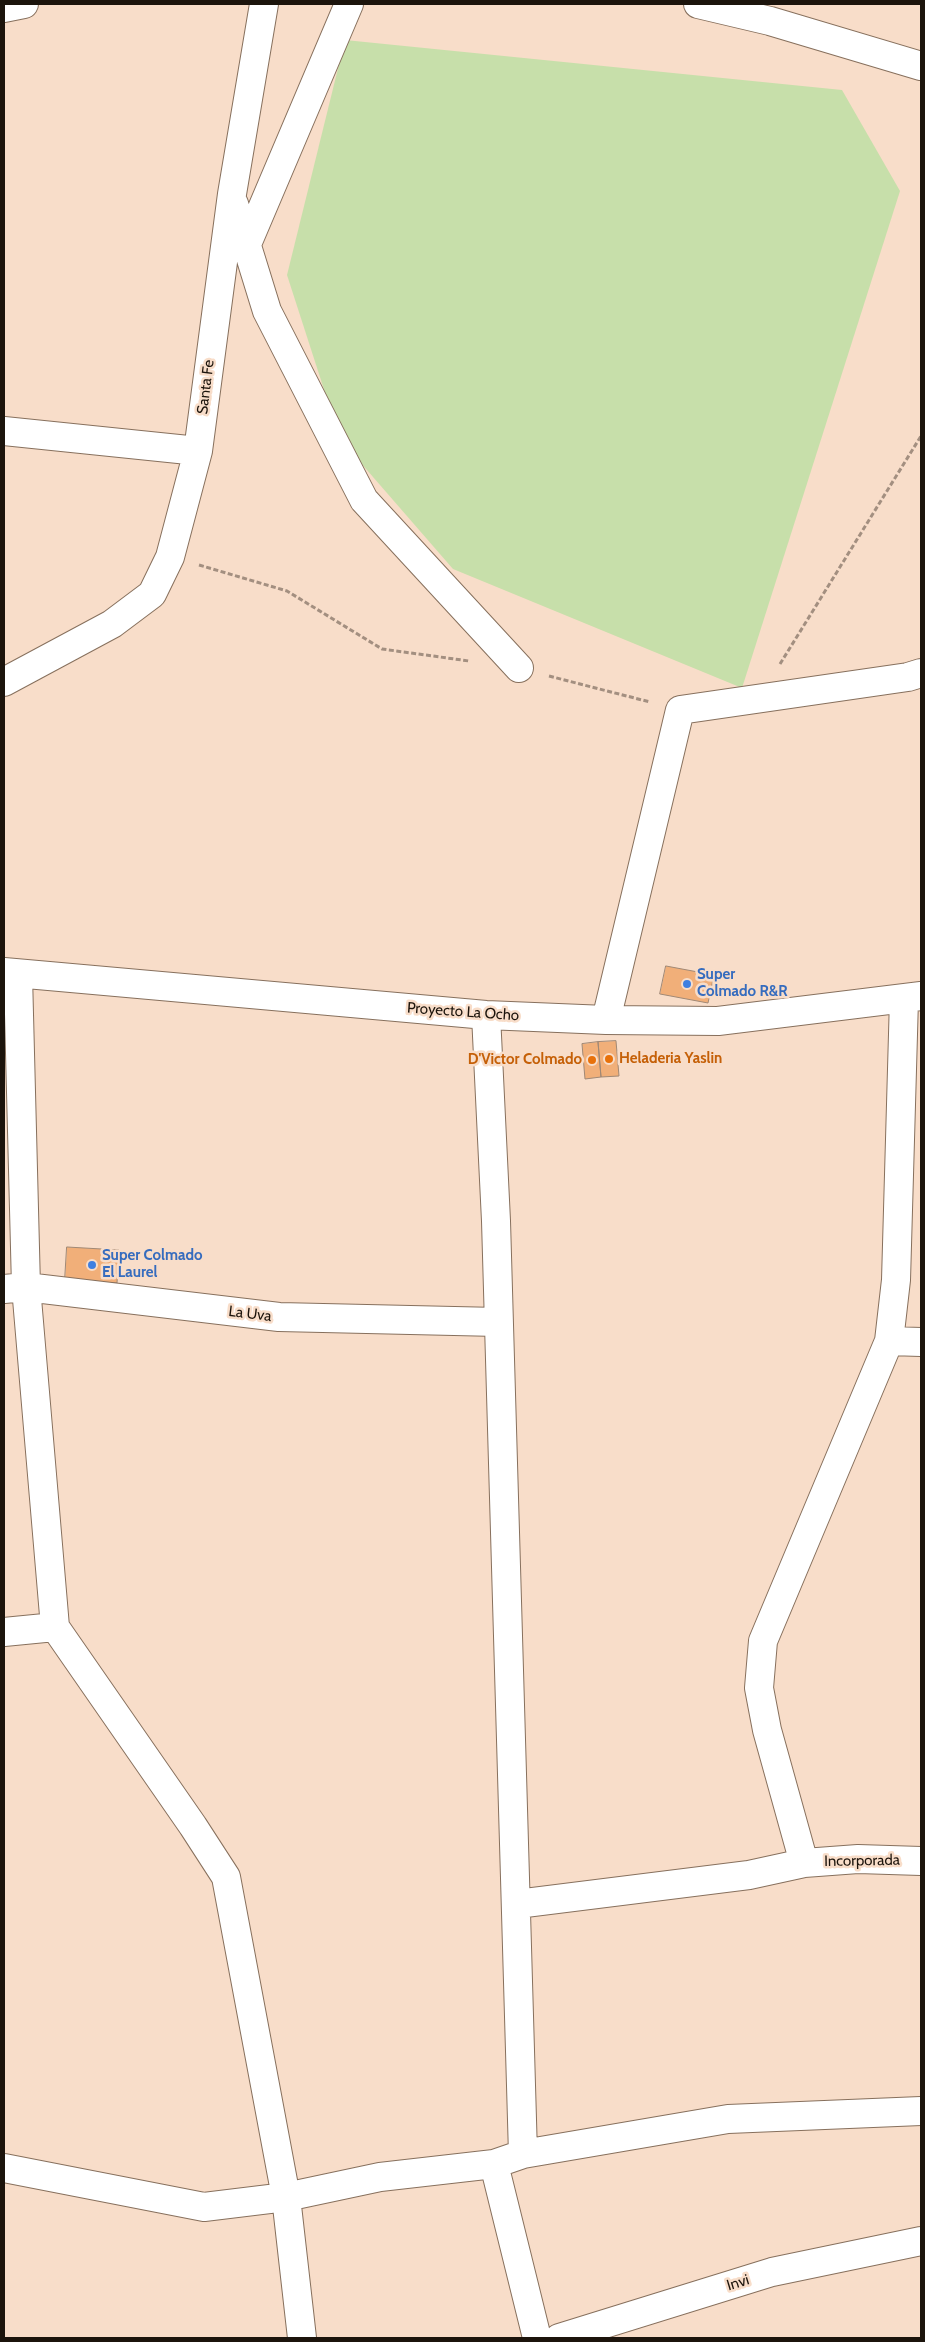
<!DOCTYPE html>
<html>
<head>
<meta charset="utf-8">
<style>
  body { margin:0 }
  #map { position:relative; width:925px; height:2342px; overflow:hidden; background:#f8ddc9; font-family:Cabin,sans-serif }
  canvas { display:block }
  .frame { position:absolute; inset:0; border:5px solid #1c140c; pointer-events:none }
</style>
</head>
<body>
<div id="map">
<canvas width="925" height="2342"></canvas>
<div class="frame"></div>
</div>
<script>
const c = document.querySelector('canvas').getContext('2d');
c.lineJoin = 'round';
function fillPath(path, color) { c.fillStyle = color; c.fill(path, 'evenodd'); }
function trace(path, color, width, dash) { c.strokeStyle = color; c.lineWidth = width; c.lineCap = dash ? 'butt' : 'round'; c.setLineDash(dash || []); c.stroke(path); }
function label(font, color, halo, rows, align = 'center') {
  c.font = font + ' Cabin,sans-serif'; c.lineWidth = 5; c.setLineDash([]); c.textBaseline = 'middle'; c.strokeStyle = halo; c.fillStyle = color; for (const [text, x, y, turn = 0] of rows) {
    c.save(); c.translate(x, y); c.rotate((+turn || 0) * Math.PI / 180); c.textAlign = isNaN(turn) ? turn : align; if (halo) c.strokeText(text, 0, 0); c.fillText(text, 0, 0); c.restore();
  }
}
fillPath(new Path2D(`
  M 345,40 L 842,90 L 900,191 L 742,688 L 453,569 L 340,439 L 287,275 Z`), '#c7dfaa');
const building = new Path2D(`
  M 666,966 L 714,975 L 708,1003 L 660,994 Z
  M 616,1041 L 619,1076 L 601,1077 L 598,1042 Z
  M 598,1042 L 601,1077 L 585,1079 L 582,1044 Z
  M 67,1247 L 119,1250 L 117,1283 L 65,1280 Z`);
fillPath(building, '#f1af79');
trace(building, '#a08875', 1);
const street = new Path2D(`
  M 698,4 L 770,21 L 921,66
  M 4,8 L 24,4
  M 234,204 L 267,311 L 364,500 L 519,668
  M 247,244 L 349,4
  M 4,431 L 198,451
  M 4,682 L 112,624 L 152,594 L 170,557 L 198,451 L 232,194 L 264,4
  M 4,972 L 486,1015 L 606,1020 L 718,1021 L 921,996
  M 18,975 L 26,1287 L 55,1627 L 193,1826 L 226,1877 L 286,2197 L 302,2338
  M 486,1015 L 496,1221 L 523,2154
  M 606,1020 L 680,710 L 908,677 L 921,673
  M 4,1289 L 26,1287 L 279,1317 L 498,1322
  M 889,1341 L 921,1342
  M 4,1632 L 55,1627
  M 804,1863 L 767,1730 L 759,1688 L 763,1641 L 889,1341 L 896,1280 L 904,999
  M 517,1904 L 749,1875 L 804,1863 L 858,1859 L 921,1861
  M 494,2164 L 537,2338
  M 4,2168 L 204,2207 L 286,2197 L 380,2177 L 494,2164 L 523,2154 L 728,2119 L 921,2111
  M 559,2338 L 772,2272 L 921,2241`);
trace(street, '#87705d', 30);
trace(new Path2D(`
  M 199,565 L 287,591 L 382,649 L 469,661
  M 780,664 L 921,436
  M 549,676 L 650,702`), '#a38f80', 3, [5, 2.5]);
trace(street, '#fff', 28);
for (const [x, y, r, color] of [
  [687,984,5,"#3f7fe0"],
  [609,1059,5,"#e8710a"],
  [592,1060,5,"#e8710a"],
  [92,1265,5,"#3f7fe0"]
]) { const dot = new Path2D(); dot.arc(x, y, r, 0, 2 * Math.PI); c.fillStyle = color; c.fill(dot); trace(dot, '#f8ddc9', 2); }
label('15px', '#1c140c', '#f8ddc9', [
  ["Santa Fe",206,387,-83],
  ["Proyecto La Ocho",463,1012,4],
  ["La Uva",250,1314,7],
  ["Incorporada",862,1861,-1],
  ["Invi",738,2283,-17]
]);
label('bold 15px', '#366cbe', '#f8ddc9', [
  ["Super",697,975],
  ["Colmado R&R",697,992],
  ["Super Colmado",102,1256],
  ["El Laurel",102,1273]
], 'left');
label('bold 15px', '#c56008', '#f8ddc9', [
  ["Heladeria Yaslin",619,1059],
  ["D'Victor Colmado",582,1060,"right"]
], 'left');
</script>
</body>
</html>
